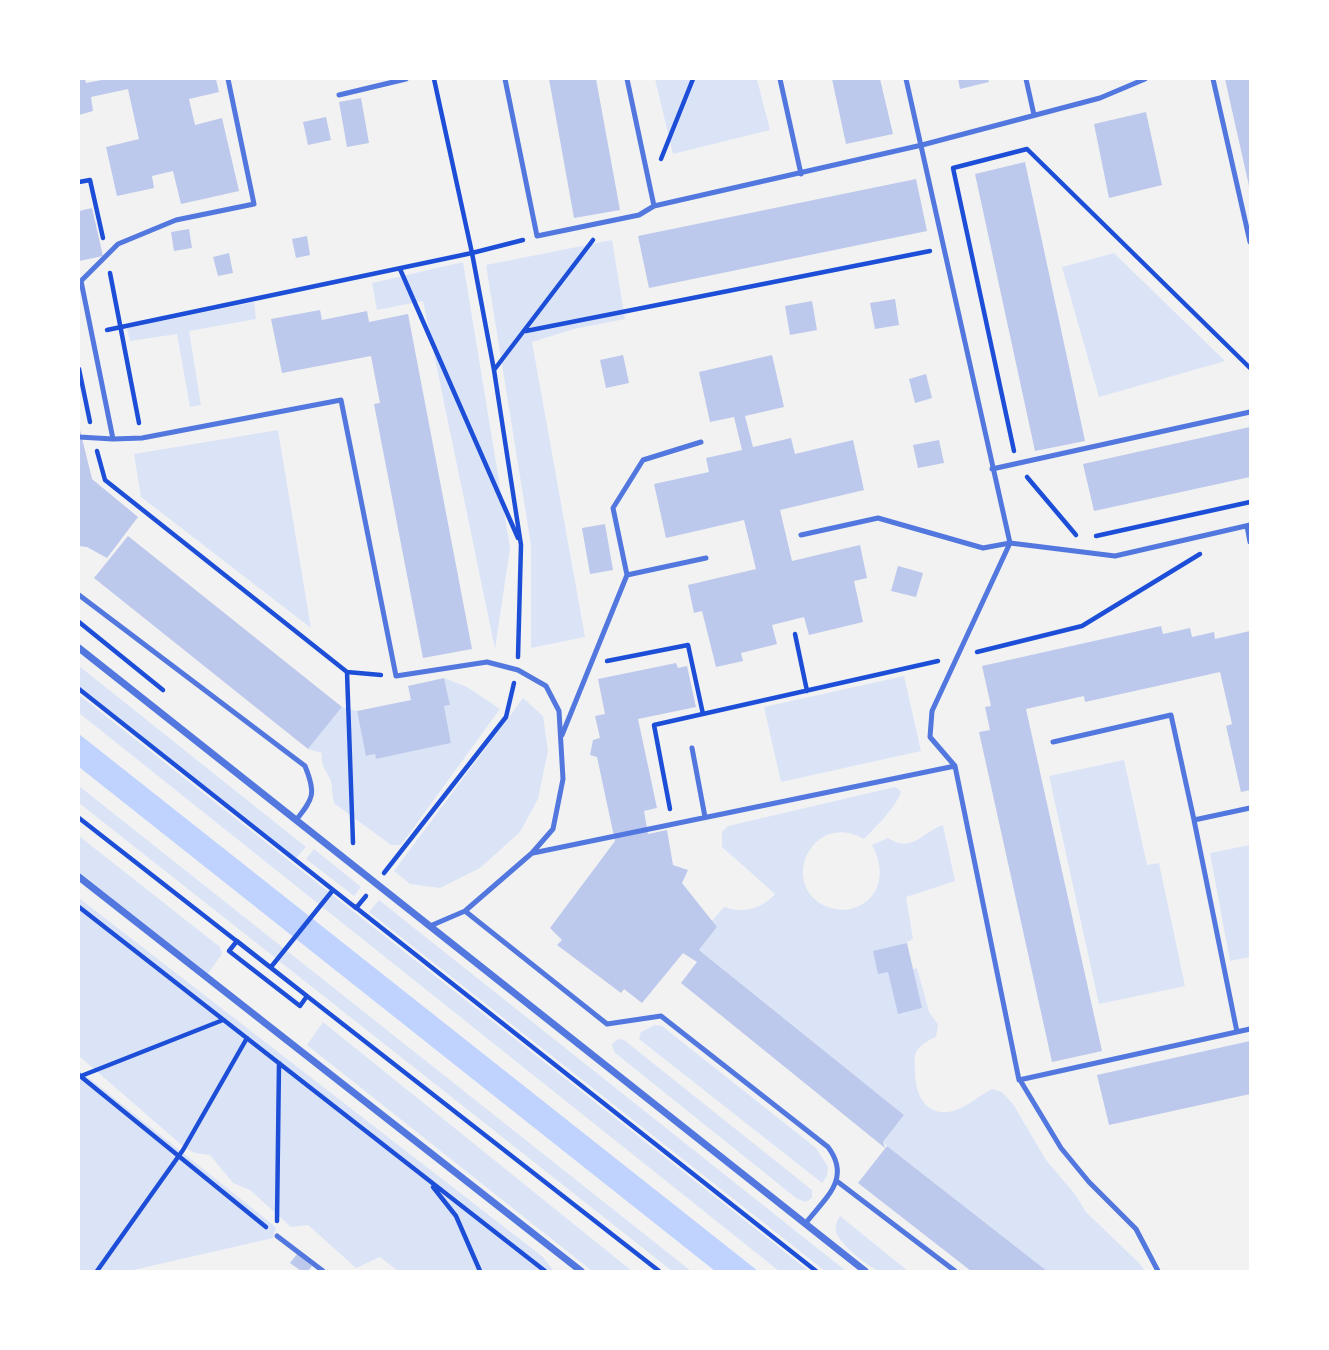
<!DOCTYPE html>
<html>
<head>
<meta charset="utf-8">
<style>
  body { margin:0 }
  #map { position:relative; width:1329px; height:1350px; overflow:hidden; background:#f2f2f2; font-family:"Roboto Serif",serif }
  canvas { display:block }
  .frame { position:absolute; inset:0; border:80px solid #fff; pointer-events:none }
</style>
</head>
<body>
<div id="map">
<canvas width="1329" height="1350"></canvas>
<div class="frame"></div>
</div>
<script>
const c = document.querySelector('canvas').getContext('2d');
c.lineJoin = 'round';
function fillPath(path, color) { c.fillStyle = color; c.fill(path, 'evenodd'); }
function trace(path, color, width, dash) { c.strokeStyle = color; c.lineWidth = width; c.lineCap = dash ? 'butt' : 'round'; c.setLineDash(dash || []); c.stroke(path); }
fillPath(new Path2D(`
  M 655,79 L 757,79 L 770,130 L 673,154 Z
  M 612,240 L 625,319 L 574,329 L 532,342 L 585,637 L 531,648 L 531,545 L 486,265 Z
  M 1114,253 L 1225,361 L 1099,397 L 1062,267 Z
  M 463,262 L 510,548 L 495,649 L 423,301 L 377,310 L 372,283 Z
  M 254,302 L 256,319 L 189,331 L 201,405 L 190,407 L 177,334 L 130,341 L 127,328 Z
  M 278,430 L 311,628 L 141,497 L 134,454 Z
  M 79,666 L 306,847 L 296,858 L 79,686 Z
  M 904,676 L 921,751 L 781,782 L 764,707 Z
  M 444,678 L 467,687 L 500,709 L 401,845 L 391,845 L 335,804 C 331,796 333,788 331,781 C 326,770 320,765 322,753 L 308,749 L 342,707 L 357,711 L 367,756 L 375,754 L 376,759 L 451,743 L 444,706 L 450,705 Z
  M 79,695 L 809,1271 L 779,1271 L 79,713 Z
  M 523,698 L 543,716 L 548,751 L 538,799 L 520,832 L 480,868 L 440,888 L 410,884 L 394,871 Z
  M 1124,760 L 1147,865 L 1159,863 L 1185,986 L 1099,1004 L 1049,776 Z
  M 79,786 L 691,1271 L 672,1271 L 79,803 Z
  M 895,787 L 901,791 C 898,805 875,828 864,839 C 812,809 777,887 828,907 C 836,910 846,911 854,908 C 883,898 885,868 872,845 L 888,838 C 912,854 922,832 943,825 L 955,881 L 906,897 L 913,939 L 896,948 L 904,972 L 917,968 L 929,1012 L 938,1024 L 936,1037 C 928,1040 918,1046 915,1055 C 914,1059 915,1066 915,1071 C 915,1092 923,1114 948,1112 C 964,1110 978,1096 992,1089 L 1002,1092 L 1013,1104 L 1046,1160 L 1074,1193 L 1086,1212 L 1139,1263 L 1145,1271 L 1047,1271 L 887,1146 L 883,1142 L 904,1115 L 699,950 L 717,927 L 711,922 L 724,907 C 744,914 761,909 775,894 L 722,847 L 722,832 L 728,826 Z
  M 79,836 L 220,947 L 222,954 L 207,975 L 79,877 Z
  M 1250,845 L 1250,957 L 1230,961 L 1210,853 Z
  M 314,849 L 361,887 L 354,896 L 306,859 Z
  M 79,898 L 543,1257 L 554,1271 L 398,1271 L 380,1257 L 356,1268 L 308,1225 L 291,1227 L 250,1190 L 233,1183 L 210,1155 L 195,1153 L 185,1148 L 79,1056 Z
  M 379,900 L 846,1271 L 825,1271 L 369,912 Z
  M 323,1022 L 632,1271 L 592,1271 L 307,1045 Z
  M 655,1025 L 662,1026 L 816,1148 L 828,1167 L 827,1176 L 822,1183 L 639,1039 L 641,1032 Z
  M 618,1039 L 624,1040 L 812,1190 L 812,1198 L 805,1202 L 796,1198 L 614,1052 L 612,1044 Z
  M 79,1070 L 272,1224 L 276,1228 L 273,1238 L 129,1271 L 79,1271 Z
  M 840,1216 L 908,1271 C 899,1271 888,1273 880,1271 C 870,1269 837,1242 836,1231 C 835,1225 837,1221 840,1216 Z`), '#dbe4f7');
fillPath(new Path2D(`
  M 79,734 L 758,1271 L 715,1271 L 79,767 Z`), '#bfd3fe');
fillPath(new Path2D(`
  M 79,79 L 85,79 L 86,83 L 107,79 L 216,79 L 219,92 L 189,99 L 195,125 L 222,118 L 239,191 L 181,204 L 173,171 L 152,176 L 154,188 L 117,196 L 106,147 L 139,139 L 128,89 L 91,97 L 93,111 L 79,115 Z
  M 549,79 L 596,79 L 620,210 L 574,218 Z
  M 832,79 L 880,79 L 893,134 L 846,144 Z
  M 958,79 L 988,79 L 989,82 L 960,89 Z
  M 1225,79 L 1250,79 L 1250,186 L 1249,186 Z
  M 361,98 L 369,143 L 347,147 L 339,102 Z
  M 1146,112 L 1162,185 L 1109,198 L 1094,124 Z
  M 326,117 L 331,140 L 308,145 L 303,122 Z
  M 1025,162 L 1085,441 L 1035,451 L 975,174 Z
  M 916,179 L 927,231 L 649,288 L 638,236 Z
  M 92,208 L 103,256 L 79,261 L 79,211 Z
  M 189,229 L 192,248 L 174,251 L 171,232 Z
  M 307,236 L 310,255 L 296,258 L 292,239 Z
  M 229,253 L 233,273 L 218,276 L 213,257 Z
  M 895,299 L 899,325 L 875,329 L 870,303 Z
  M 812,301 L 817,330 L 790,335 L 785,306 Z
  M 320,310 L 322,320 L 367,311 L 369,322 L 408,314 L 472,649 L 423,658 L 374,404 L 380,403 L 371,356 L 282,373 L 271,319 Z
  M 623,355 L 629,383 L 606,388 L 600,360 Z
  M 772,355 L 784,407 L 745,416 L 753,447 L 791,438 L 795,454 L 853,440 L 864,490 L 780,510 L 792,561 L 860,545 L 867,578 L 854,581 L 863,622 L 809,635 L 804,617 L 772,625 L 777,644 L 741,653 L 743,661 L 716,667 L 702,611 L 694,613 L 688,585 L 756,569 L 744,520 L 666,538 L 654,484 L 709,472 L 706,458 L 742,450 L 734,417 L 710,422 L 699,372 Z
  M 926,374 L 932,398 L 915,403 L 909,379 Z
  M 79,426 L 92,479 L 138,517 L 107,558 L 87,547 L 79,546 Z
  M 1250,427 L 1250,477 L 1094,511 L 1083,464 Z
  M 939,440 L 944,463 L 918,468 L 913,445 Z
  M 605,524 L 613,570 L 590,574 L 582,528 Z
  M 128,536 L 342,707 L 308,749 L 94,578 Z
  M 898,566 L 923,573 L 916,597 L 891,591 Z
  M 1161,626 L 1163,634 L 1190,628 L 1192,637 L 1214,632 L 1215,639 L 1250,631 L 1250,790 L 1241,792 L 1226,726 L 1232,724 L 1220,672 L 1085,702 L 1084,696 L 1026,709 L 1102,1051 L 1052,1062 L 979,732 L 990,730 L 985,707 L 991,706 L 982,666 Z
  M 676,663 L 678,668 L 687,666 L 696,707 L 638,719 L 657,808 L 644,811 L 648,834 L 667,830 L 673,865 L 688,870 L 682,883 L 717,927 L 699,950 L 904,1115 L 883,1142 L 885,1148 L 681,983 L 697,962 L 683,953 L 642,1003 L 624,989 L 621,993 L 557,945 L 562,940 L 550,928 L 615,841 L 597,757 L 590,755 L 593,740 L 600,738 L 595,716 L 605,714 L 598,679 Z
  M 444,678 L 450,705 L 444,706 L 451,743 L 376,759 L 375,754 L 366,756 L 357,711 L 411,700 L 408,686 Z
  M 907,943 L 922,1008 L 898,1014 L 888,972 L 878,974 L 873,951 Z
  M 1250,1041 L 1250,1094 L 1109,1125 L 1097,1075 Z
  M 887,1146 L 1047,1271 L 971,1271 L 858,1183 Z
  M 297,1254 L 312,1266 L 308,1271 L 301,1271 L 290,1263 Z`), '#bdc9ec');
trace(new Path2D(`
  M 661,159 L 693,79
  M 79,182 L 90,180 L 103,238
  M 400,269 L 518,538
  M 110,273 L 139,423
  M 107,330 L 472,253 L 434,79
  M 526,331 L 930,251
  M 79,369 L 90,422
  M 494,370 L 593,240
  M 97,451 L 105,480 L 347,672 L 381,675
  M 1014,451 L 953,168 L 1027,149 L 1250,368
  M 1027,477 L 1076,535
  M 1096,536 L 1250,502
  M 79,622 L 163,690
  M 795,634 L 807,691
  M 977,652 L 1082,626 L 1200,554
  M 518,657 L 521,545 L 494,370 L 472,253 L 523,240
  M 607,661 L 688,645 L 703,714
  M 347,672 L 353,843
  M 79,689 L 356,908 L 366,896
  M 670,809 L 654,725 L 938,661
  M 79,818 L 659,1271
  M 384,873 L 506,717 L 514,683
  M 354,906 L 816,1271
  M 79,907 L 545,1271
  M 237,941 L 307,996 L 300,1006 L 229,951 Z
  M 271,967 L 333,890
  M 79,1075 L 266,1227
  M 81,1076 L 223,1020
  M 433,1187 L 456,1216 L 480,1271
  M 277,1221 L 279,1063
  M 97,1271 L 183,1150 L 247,1038`), '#1d4ed8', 4.5);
trace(new Path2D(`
  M 505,79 L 537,236 L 639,215 L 654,206
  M 627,79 L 654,206 L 922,145 L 1100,98 L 1145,79
  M 780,79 L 801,174
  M 1026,79 L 1034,115
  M 1213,79 L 1250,242
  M 339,95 L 406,79
  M 79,437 L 113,439 L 142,438 L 341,400 L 396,676 L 487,662 L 518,670 L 546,686 L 559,711 L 563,779 L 553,829 L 532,853 L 465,911 L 430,926
  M 113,439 L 81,281 L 118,244 L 176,220 L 254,204 L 228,79
  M 992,469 L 1250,412
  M 1250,525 L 1115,556 L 1010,543 L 932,711 L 930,737 L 955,766 L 1019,1080 L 1250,1029
  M 1247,526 L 1250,542
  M 801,535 L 878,518 L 983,548 L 1010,543 L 906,79
  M 627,575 L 706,558
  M 79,595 L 305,766 C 316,793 314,798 296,820
  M 562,735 L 627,575 L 613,508 L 643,460 L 701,442
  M 1053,742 L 1171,715 L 1194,820 L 1250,808
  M 692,748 L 705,817
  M 1194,820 L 1237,1032
  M 533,853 L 955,766
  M 465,911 L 607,1024 L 661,1016 L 828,1147 C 852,1179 825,1198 805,1224
  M 1020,1080 L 1061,1148 L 1089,1182 L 1136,1229 L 1158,1271
  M 838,1182 L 955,1271
  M 277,1236 L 323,1271`), '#5277de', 5);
trace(new Path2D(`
  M 79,648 L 865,1271
  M 79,877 L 581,1271`), '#5277de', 7);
</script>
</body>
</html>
